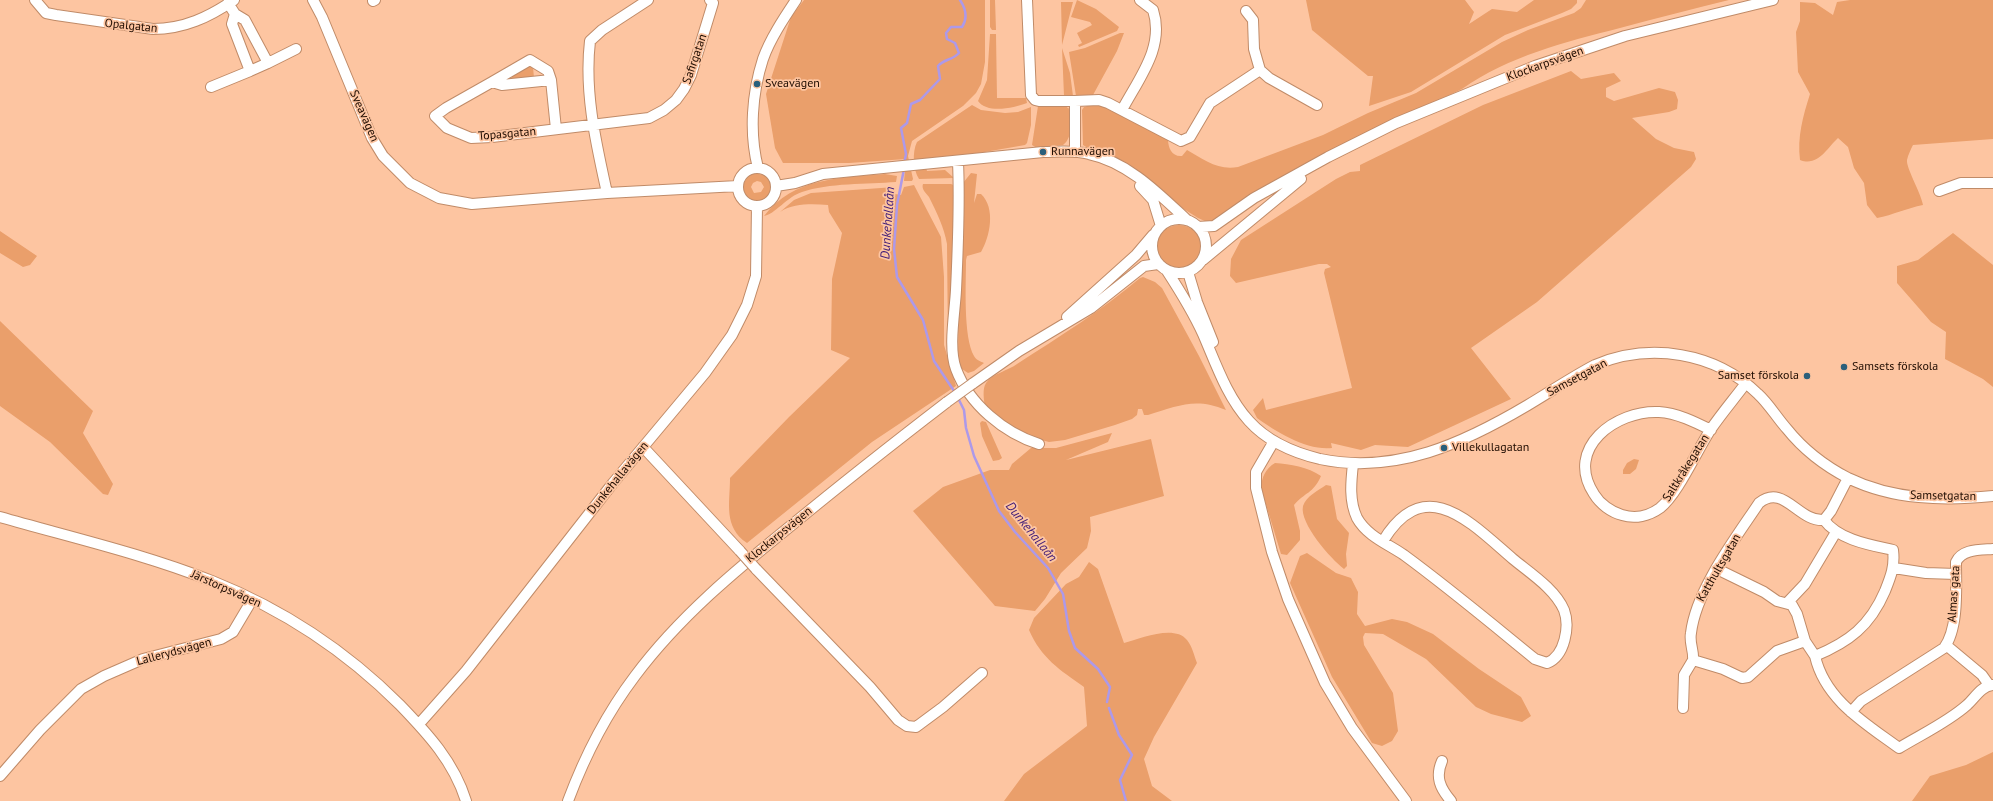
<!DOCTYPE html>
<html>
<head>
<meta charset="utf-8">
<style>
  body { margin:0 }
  canvas { display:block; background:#fdc5a1 }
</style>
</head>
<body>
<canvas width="1993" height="801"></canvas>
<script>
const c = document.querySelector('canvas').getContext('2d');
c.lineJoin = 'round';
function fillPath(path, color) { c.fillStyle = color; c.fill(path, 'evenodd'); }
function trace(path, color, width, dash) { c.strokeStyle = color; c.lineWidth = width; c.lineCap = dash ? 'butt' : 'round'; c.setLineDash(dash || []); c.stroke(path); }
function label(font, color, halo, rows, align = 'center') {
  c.font = font + ' "PT Sans",sans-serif'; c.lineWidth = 3.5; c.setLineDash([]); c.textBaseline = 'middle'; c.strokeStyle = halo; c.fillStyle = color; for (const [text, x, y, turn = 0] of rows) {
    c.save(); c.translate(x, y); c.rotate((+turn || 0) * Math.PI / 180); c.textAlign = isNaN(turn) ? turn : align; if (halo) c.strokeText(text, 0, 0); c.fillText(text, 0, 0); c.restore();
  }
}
fillPath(new Path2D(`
  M 804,0 L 985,0 L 985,62 L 981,84 L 976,93 L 963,106 L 912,141 L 908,156 L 913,179 L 912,181 L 904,181 L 906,159 L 849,163 L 783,163 L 775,148 L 766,94 L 791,17 Z
  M 990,0 L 995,0 L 996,30 L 992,30 L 990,27 Z
  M 1077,0 L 1096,9 L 1119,27 L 1117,31 L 1079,47 L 1078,45 L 1082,43 L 1077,33 L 1092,25 L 1090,22 L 1071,17 Z
  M 1306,0 L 1465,0 L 1474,12 L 1469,24 L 1492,9 L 1517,12 L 1534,0 L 1577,0 L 1577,3 L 1571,9 L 1562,13 L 1505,35 L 1411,92 L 1369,106 L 1373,76 L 1368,76 L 1312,30 Z
  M 1586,0 L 1729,0 C 1693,9 1656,18 1620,28 C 1565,42 1509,56 1462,89 L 1342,146 L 1214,221 L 1207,222 L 1198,218 L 1083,145 L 1082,110 L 1084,107 L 1094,104 L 1105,105 L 1168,139 C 1168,148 1172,157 1182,156 L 1187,150 C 1203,159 1218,171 1238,167 L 1323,135 L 1368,113 L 1416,93 L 1502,42 L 1528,30 L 1574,13 L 1581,8 Z
  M 1850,0 L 1993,0 L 1993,139 L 1913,145 C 1911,149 1908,155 1907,160 C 1906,168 1921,193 1923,205 C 1907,208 1893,215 1877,218 L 1867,205 L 1864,183 L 1854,168 L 1848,147 L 1838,138 C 1827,148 1818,167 1800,160 C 1797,137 1803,116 1810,94 L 1798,72 L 1796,32 L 1800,21 L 1800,2 L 1815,3 L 1833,15 L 1837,2 Z
  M 1061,2 L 1073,2 L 1062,45 Z
  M 1120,33 L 1124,33 L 1117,51 L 1093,95 L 1076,96 L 1069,52 L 1085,48 Z
  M 990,34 L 996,34 L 997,98 L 1026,98 L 1027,103 C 1014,108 987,114 978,101 L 987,80 Z
  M 1062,48 L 1070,73 L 1073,96 L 1064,96 Z
  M 527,64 L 533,67 L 534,78 L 512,80 L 512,73 Z
  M 1571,71 L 1581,79 L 1614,73 L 1621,81 L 1606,88 L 1606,97 L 1614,101 L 1659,88 L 1675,92 L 1678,100 L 1677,109 L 1669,112 L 1632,118 L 1656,139 L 1674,148 L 1694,152 L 1696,159 L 1691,167 L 1537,302 L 1471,348 L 1511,399 L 1408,447 L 1375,445 L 1361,450 L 1331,443 L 1332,448 C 1308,451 1276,432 1257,418 L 1253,410 L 1263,398 L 1266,410 L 1352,388 L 1324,273 L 1325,269 L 1331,267 L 1327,264 L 1319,264 L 1236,283 L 1230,276 L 1231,259 L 1241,240 L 1336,179 L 1350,172 L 1360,171 L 1360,165 L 1483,105 Z
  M 972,105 L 981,110 L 1005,113 L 1018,112 L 1031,107 L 1031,125 L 1027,143 L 1025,145 L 950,158 L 924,160 L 927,171 L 945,170 L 954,178 L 919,179 C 913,170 912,152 917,142 Z
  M 1038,106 L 1065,106 L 1071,110 C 1071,120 1073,138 1063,145 L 1037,148 L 1032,145 Z
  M 756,173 L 768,177 L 772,186 L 769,196 C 750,215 730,181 756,173 ZM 757,181 L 761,182 L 764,187 L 761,192 L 754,193 L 751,187 L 753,183 Z
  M 971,173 L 977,174 L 974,203 L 977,194 L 981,194 C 996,208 990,237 981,252 L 967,256 L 966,260 C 966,283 963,337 974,356 C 976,360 980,361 984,363 L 974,371 L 968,373 L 959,367 L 958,357 L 959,266 L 963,183 Z
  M 885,174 L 897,176 L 896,182 C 868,184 828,183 802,192 C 788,196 774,215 764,216 C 794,177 840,178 885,174 Z
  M 923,184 L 951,184 L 956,186 L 948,347 L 947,244 C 944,227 937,213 929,197 C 926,193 921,189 923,184 Z
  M 914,185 L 941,237 L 944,277 L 944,345 L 956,386 L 872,442 L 747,543 C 723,527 730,503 730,478 L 789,417 L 850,358 L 831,350 L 832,279 L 842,233 L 829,212 L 828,205 C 812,204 794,203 780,212 L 794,200 L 811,193 L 895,187 L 895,194 L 901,195 L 904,187 Z
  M1157 247a22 22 0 1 1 44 0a22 22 0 1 1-44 0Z
  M 0,231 L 37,256 L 30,265 L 23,267 L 0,253 Z
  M 1953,233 L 1993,265 L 1993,387 L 1983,379 L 1945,359 L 1946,332 L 1931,322 L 1897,283 L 1897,266 L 1918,260 Z
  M 1143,277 L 1155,282 L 1162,288 L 1199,356 L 1226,410 C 1195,397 1178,406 1148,415 L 1144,415 L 1142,409 L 1138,409 L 1137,415 L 1132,419 L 1115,425 L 1065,440 L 1049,442 L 1022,435 L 985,407 C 984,400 982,389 986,383 C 992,374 1009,370 1017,364 C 1059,337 1102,310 1140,278 Z
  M 0,321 L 93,411 L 83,433 L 113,484 L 108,495 L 103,494 L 50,442 L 0,406 Z
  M 982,421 L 986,422 L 1002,458 L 999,460 L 993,461 L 982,436 L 980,423 Z
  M 1112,433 L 1108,442 L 1066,460 L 1151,439 L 1164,496 L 1090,517 L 1091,531 L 1087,548 L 1061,573 L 1045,599 L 1035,611 L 995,606 L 913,511 L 943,487 L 990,470 L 1009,470 L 1012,464 L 1031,448 L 1056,448 Z
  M 1634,459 L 1639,460 L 1636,469 L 1630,474 L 1623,474 L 1623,470 L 1627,463 Z
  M 1275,463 C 1290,464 1308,467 1321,476 C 1313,494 1305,492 1294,505 L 1300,531 L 1300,540 L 1287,555 L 1281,554 L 1261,488 C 1262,477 1265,469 1275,463 Z
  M 1326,485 L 1331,486 L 1337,519 L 1349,533 L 1346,554 L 1347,566 L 1344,569 C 1331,559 1299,523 1303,506 C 1306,496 1319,490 1326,485 Z
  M 1307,553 L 1336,573 L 1351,578 L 1358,592 L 1357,614 L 1365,626 L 1392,619 L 1407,622 L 1433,634 L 1479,669 L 1521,697 L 1531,716 L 1522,722 L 1491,714 L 1476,707 L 1426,659 L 1383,634 L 1365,633 L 1363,637 L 1364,645 L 1393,693 L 1398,731 L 1392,741 L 1382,746 L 1372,743 L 1332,677 L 1290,583 L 1300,556 Z
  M 1089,562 L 1098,569 L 1124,643 C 1140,639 1174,624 1187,640 C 1192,646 1194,655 1197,663 L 1154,737 L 1144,759 L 1152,786 L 1172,801 L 1004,801 L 1024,774 L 1087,726 L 1084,687 C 1060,670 1041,658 1029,630 L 1034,618 L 1066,584 L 1079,577 Z
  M 1993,752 L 1993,801 L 1912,801 L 1930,776 L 1966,765 Z`), '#ea9f6b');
trace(new Path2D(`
  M 904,164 L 906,154 L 901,128 L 907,123 L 911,104 L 920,100 L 940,79 L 938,66 C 944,59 953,60 959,53 L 955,43 L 947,39 L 946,33 L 951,27 L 962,27 C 968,18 966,9 960,0
  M 904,169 L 897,205 L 894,249 L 897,277 L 923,320 L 934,361 L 956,394
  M 958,398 L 964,410 L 966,428 L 974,456 L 999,511 L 1015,532 L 1048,568 L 1063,594 L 1069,631 L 1075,648 L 1098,669 L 1110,687 L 1107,702
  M 1109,708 L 1119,735 L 1132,755 L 1120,780 L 1126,801`), '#ad99e9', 2.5);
const minor = new Path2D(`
  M 35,0 L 46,13 L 56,15 L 153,29 C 184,29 209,17 234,0
  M 313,0 L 322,17 L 372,138 L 383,156 L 410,183 L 439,198 L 472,204 L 607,193 L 738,186
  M 1027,0 L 1031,95 L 1035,100 L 1039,101 L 1075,101
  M 373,1 L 375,0
  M 228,3 L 235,14 L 245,20 L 268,63 L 296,49
  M 1246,11 L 1253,20 L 1254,49 L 1260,70
  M 250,71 L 268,63
  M 492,82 L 530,60 L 548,71 L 551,80
  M 211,87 L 250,71 L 232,24 L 235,14
  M 1122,110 C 1139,78 1165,47 1153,10 L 1140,0
  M 556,129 L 551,80 L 502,85 L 492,82 L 446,108 L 435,116 L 447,128 L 471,138 L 492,137 L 649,118 L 664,110 L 676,100 L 684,89 L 691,75 L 713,3 L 710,0
  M 1075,152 L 1075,101 L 1099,100 L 1108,103 L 1181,141 L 1190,137 L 1210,103 L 1260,70 L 1269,78 L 1317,105
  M 958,162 C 960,204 958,247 956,290 C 955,312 948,348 956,369 C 969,404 1004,433 1039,444
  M 758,168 C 749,133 752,93 763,59 C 770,39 784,18 796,0
  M738 187a19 19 0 1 1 38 0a19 19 0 1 1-38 0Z
  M 776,186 L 795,183 L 823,174 L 1043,152 C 1058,152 1074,150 1089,154 C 1128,162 1159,194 1187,220
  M 1140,186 L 1153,200 L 1161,226
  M 1939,191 L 1961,183 L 1993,183
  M 607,193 C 596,143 584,92 590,41 L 602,30 L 648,0
  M1152 246a27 27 0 1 1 54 0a27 27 0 1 1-54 0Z
  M 1198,227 L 1214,226 L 1254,198 L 1328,157 L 1396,123 L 1535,66 L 1625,36 L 1773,0
  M 1203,260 L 1301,179
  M 1167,271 C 1180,291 1193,312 1203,334 C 1216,364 1227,397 1249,421 C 1267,441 1295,453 1320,459 C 1396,475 1464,443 1528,405 C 1550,392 1572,377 1595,365 C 1650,342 1715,352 1758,394 C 1769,404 1777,418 1787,429 C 1803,449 1825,466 1848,478 C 1893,500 1944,501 1993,496
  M 1188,272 L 1197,302 L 1213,342
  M 1067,317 L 1136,255 L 1153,235
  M 972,384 L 1019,351 L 1091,308 L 1144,266 L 1158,264
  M 1711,430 C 1695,422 1677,413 1659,412 C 1616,410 1564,448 1594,494 C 1600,504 1611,512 1622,515 C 1635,519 1649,516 1660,508 C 1678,494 1697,450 1711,429 C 1722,413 1734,399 1746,383
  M 1274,441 L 1256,472 L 1256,488 L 1272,552 L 1288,599 L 1325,683 L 1352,728 L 1406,801
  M 643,447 L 740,551
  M 1353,464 C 1351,482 1349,501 1357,518 C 1367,536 1388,544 1404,555 C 1449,588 1492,624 1535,659 L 1547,663 C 1565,656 1570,626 1564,610 C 1555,589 1530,573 1513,559 C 1471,523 1425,472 1383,541
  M 0,517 C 70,537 144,554 212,581 C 282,609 347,652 400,705 C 428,734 454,762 466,801
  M 1894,568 L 1926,573 L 1956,574
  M 756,569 L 870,687 L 898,720 L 907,726 L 916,727 L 943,707 L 982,673
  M 1787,603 L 1805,584 L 1836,532
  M 1805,641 L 1815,656 C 1849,642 1870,626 1885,591 C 1891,576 1895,566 1893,550 C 1870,545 1839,540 1824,520
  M 1946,645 L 1982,675 L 1989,685
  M 1815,656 C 1825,700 1865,723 1899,748 C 1922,734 1948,722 1967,705 C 1975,698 1981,686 1993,685
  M 1693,660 L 1723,669 L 1742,678 L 1748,677 L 1777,651 L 1805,641 L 1797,614 L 1792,605 L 1777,601 L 1764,592 L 1717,569
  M 1683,708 L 1684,675 L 1693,660 C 1694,650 1689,643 1691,633 C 1696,590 1735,539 1759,503 C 1784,483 1798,522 1824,520 L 1831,511 L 1848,478
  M 1851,712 L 1861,701 L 1944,648 C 1959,628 1956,586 1956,562 C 1962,549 1979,550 1993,549
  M 419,724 L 466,671 L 613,483 L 705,373 L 732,335 L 747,305 L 756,276 L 757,206
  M 1442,761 C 1435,777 1440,788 1451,801
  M 0,776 L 40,730 L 81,689 L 104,676 L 143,659 L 221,639 L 233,632 L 252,600
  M 568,801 C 584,758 607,713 635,676 C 679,617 736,570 793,524 C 844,482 895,442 947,402`);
trace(minor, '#c08b68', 12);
trace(minor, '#fff', 10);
const minorBridge = new Path2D(`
  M 947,402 L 972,384
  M 740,551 L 756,569`);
trace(minorBridge, '#c08b68', 12, []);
trace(minorBridge, '#fff', 10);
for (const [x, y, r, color] of [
  [757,84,4,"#2a5f7b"],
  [1043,152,4,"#2a5f7b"],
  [1844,367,4,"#2a5f7b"],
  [1807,376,4,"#2a5f7b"],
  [1444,448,4,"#2a5f7b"]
]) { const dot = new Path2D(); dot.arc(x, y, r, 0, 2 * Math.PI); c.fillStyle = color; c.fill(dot); trace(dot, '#fdc5a1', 1.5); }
label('12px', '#1f0c01', '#fdc5a1', [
  ["Opalgatan",131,26,6],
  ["Safirgatan",695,59,-71],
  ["Klockarpsvägen",1545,64,-20],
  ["Sveavägen",364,116,66],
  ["Topasgatan",507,134,-5],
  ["Samsetgatan",1577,378,-28],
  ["Saltkråkegatan",1686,468,-58],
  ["Dunkehallavägen",618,478,-51],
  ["Samsetgatan",1943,496,1],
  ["Klockarpsvägen",779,535,-39],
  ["Katthultsgatan",1719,568,-60],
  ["Järstorpsvägen",226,589,24],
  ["Almas gata",1954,594,-86],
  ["Lallerydsvägen",174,652,-15]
]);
label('12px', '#1f0c01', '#fdc5a1', [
  ["Sveavägen",765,84],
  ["Runnavägen",1051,152],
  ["Samsets förskola",1852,367],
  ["Samset förskola",1799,376,"right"],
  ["Villekullagatan",1452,448]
], 'left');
label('italic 13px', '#3e1a77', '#fdc5a1', [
  ["Dunkehallaån",888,223,-86],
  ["Dunkehallaån",1031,532,51]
]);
</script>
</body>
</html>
